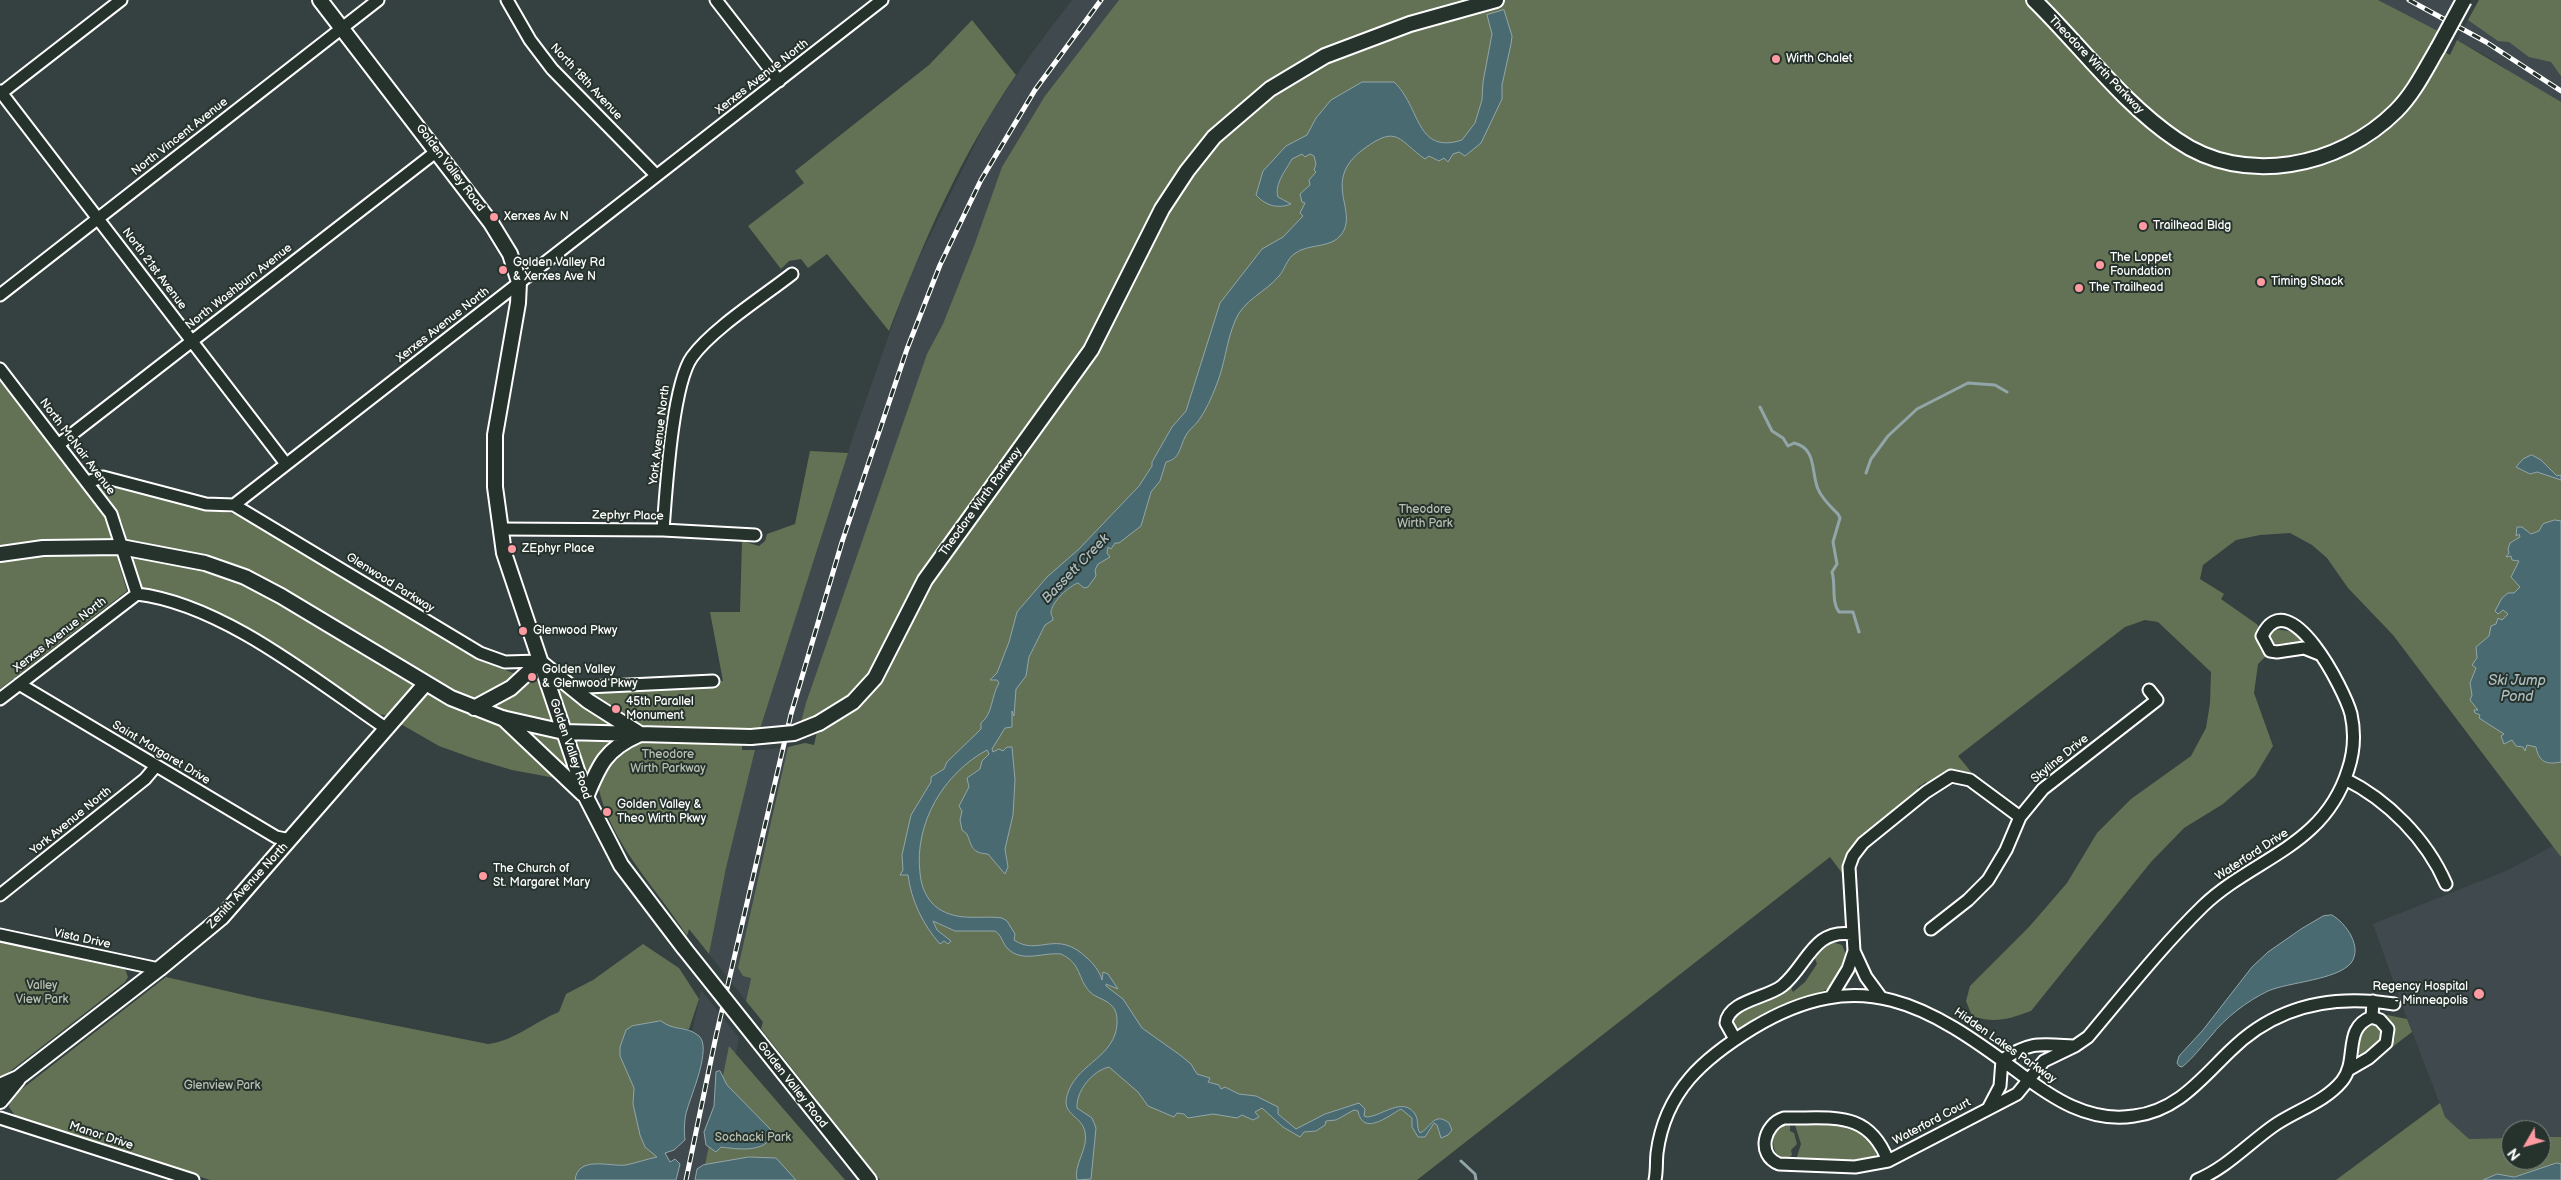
<!DOCTYPE html>
<html>
<head>
<meta charset="utf-8">
<style>
  body { margin:0 }
  #map { position:relative; width:2561px; height:1180px; overflow:hidden; background:#354040; font-family:"Balsamiq Sans",sans-serif }
  canvas { display:block }
  .north { position:absolute; left:2501px; top:1120px; width:50px; height:50px; box-sizing:border-box; background:#26332d; border:1px solid #7d8581; border-radius:50%; rotate:232deg; font-size:14px; font-weight:700; line-height:20px; text-align:center; color:#fff }
  .north::after { content:''; display:block; margin:auto; width:18px; height:22px; background:#ff9aa2; clip-path:polygon(50% 0,100% 100%,50% 72%,0 100%) }
</style>
</head>
<body>
<div id="map">
<canvas width="2561" height="1180"></canvas>
<div class="north">N</div>
</div>
<script>
const c = document.querySelector('canvas').getContext('2d');
c.lineJoin = 'round';
function fillPath(path, color) { c.fillStyle = color; c.fill(path, 'evenodd'); }
function trace(path, color, width, dash) { c.strokeStyle = color; c.lineWidth = width; c.lineCap = dash ? 'butt' : 'round'; c.setLineDash(dash || []); c.stroke(path); }
function label(font, color, halo, rows, align = 'center') {
  c.font = font + ' "Balsamiq Sans",sans-serif'; c.lineWidth = 4; c.setLineDash([]); c.textBaseline = 'middle'; c.strokeStyle = halo; c.fillStyle = color; for (const [text, x, y, turn = 0] of rows) {
    c.save(); c.translate(x, y); c.rotate((+turn || 0) * Math.PI / 180); c.textAlign = isNaN(turn) ? turn : align; if (halo) c.strokeText(text, 0, 0); c.fillText(text, 0, 0); c.restore();
  }
}
fillPath(new Path2D(`
  M 1072,0 L 1134,0 L 813,718 L 792,725 L 760,729 L 856,428 L 910,276 L 988,118 L 1031,54 Z
  M 2378,0 L 2455,0 L 2438,31 Z
  M 2479,0 L 2561,42 L 2561,106 L 2490,58 L 2457,40 Z
  M 805,743 L 761,925 L 746,1001 L 709,954 L 726,868 L 755,750 L 785,748 Z
  M 2553,846 L 2561,857 L 2561,1137 L 2541,1137 L 2541,1130 L 2511,1130 L 2511,1138 L 2469,1139 L 2445,1117 L 2406,1016 L 2373,924 L 2506,871 Z
  M 701,990 L 739,1038 L 710,1180 L 661,1180 Z`), '#404a4e');
fillPath(new Path2D(`
  M 1119,0 L 2378,0 L 2438,31 L 2432,45 L 2450,55 L 2457,40 L 2561,102 L 2561,857 L 2393,635 L 2348,588 L 2327,558 L 2312,545 L 2290,533 L 2260,535 L 2236,540 L 2203,565 L 2200,579 L 2224,594 L 2221,599 L 2258,625 C 2258,637 2255,649 2267,655 L 2258,664 L 2254,693 L 2273,746 L 2255,776 L 2223,804 L 2184,828 L 2151,862 L 2031,1011 C 2009,1019 1995,1024 1972,1016 L 1966,1001 L 1970,986 L 2029,927 L 2067,883 L 2097,833 L 2131,799 L 2191,756 L 2206,728 L 2210,703 L 2211,672 L 2158,622 L 2145,620 L 2125,627 L 1958,756 L 1972,773 C 1953,769 1943,771 1928,783 L 1926,782 L 1918,787 L 1919,791 C 1889,815 1852,834 1842,873 L 1830,857 L 1417,1180 L 880,1180 L 761,1029 L 763,1022 L 746,1001 L 751,978 L 743,976 L 738,968 L 788,747 L 805,743 L 814,745 L 821,714 L 801,722 L 806,703 L 927,354 L 943,324 L 974,246 L 1002,167 L 1045,96 Z
  M 2479,0 L 2561,0 L 2561,76 L 2551,62 L 2529,57 L 2509,42 L 2498,41 L 2468,20 Z
  M 972,20 L 1016,75 C 962,153 923,242 889,331 L 827,254 L 808,268 L 801,259 L 789,261 L 781,269 L 748,226 L 804,183 L 795,171 L 929,65 Z
  M 0,379 L 104,513 L 127,591 L 0,689 Z
  M 810,451 L 848,453 L 760,729 L 754,729 L 749,742 L 742,742 L 742,750 L 755,750 L 726,868 L 709,954 L 689,929 L 687,936 C 656,887 611,845 598,786 L 512,770 L 475,759 L 439,746 L 385,715 L 374,714 L 219,615 L 176,596 L 142,588 L 139,585 L 122,522 L 100,491 L 100,487 L 106,483 L 206,509 L 235,514 L 302,552 L 464,651 L 497,667 L 571,694 L 660,687 L 712,687 L 713,681 L 723,681 L 710,612 L 740,612 L 742,541 L 759,546 L 765,541 L 767,534 L 795,524 Z
  M 2274,629 L 2295,632 L 2305,643 L 2272,644 L 2269,636 Z
  M 0,941 L 119,966 L 125,969 L 128,977 L 125,982 L 0,1079 Z
  M 1832,942 L 1842,945 L 1847,957 L 1843,968 L 1828,989 L 1780,1007 L 1740,1029 L 1734,1026 L 1732,1019 C 1741,1007 1774,997 1790,986 L 1793,992 L 1805,982 L 1817,964 L 1814,956 L 1824,945 Z
  M 643,944 L 679,968 L 699,999 L 689,1029 L 671,1028 L 660,1021 L 632,1026 C 617,1046 617,1050 629,1073 L 681,1083 L 661,1180 L 210,1180 L 16,1117 L 9,1107 L 10,1099 L 14,1095 L 166,977 L 257,998 L 488,1044 C 514,1041 534,1022 559,1012 L 566,994 L 593,980 Z
  M 2382,1014 L 2407,1019 L 2412,1032 L 2391,1048 C 2399,1034 2395,1022 2382,1014 Z
  M 2373,1023 L 2383,1031 L 2383,1038 L 2361,1056 L 2357,1051 L 2363,1030 Z
  M 729,1046 L 845,1180 L 702,1180 Z
  M 2440,1103 L 2445,1117 L 2469,1139 L 2511,1138 L 2511,1160 L 2541,1160 L 2541,1137 L 2561,1137 L 2561,1164 L 2514,1177 L 2497,1174 L 2483,1180 L 2336,1180 Z
  M 1783,1125 L 1790,1125 L 1790,1131 L 1794,1133 L 1797,1144 L 1791,1150 L 1792,1155 L 1787,1160 C 1773,1157 1771,1143 1775,1131 Z
  M 1795,1125 C 1819,1125 1873,1118 1877,1153 L 1874,1158 L 1848,1162 L 1796,1160 L 1801,1144 Z`), '#637254');
const water = new Path2D(`
  M 1504,10 L 1512,36 L 1511,44 L 1502,85 L 1502,99 L 1481,143 L 1465,156 L 1459,152 L 1453,154 L 1448,162 L 1444,158 L 1439,161 L 1429,156 L 1425,159 C 1399,141 1398,124 1365,148 C 1319,181 1360,210 1341,235 C 1330,249 1308,243 1294,254 C 1287,259 1285,269 1279,276 C 1266,292 1243,300 1235,321 C 1226,342 1225,365 1216,386 C 1212,397 1206,410 1199,420 C 1195,426 1188,430 1185,437 C 1179,449 1180,459 1166,462 L 1160,481 L 1151,492 L 1141,526 L 1119,543 L 1115,543 L 1111,549 L 1108,547 L 1107,553 L 1110,557 L 1098,564 L 1095,570 L 1096,576 L 1088,587 L 1084,588 L 1078,583 C 1069,586 1051,602 1051,613 C 1051,615 1053,617 1053,620 L 1045,625 L 1029,657 L 1026,676 L 1016,689 L 1014,716 L 1012,711 L 1012,727 L 1005,728 L 992,749 L 993,752 L 999,749 L 1003,751 L 1007,747 L 1012,747 L 1015,780 L 1013,815 L 1005,849 L 1008,867 L 1005,874 L 988,854 C 972,853 972,847 967,834 L 962,830 L 960,820 L 962,811 L 959,806 L 969,787 L 967,778 L 980,769 L 982,761 L 989,754 L 987,750 C 944,773 914,823 920,873 C 921,887 927,901 939,909 C 960,922 980,915 1002,918 L 1007,921 L 1015,934 L 1014,940 C 1039,957 1056,928 1087,958 C 1093,963 1100,972 1102,980 L 1103,972 L 1108,974 L 1118,989 L 1106,984 L 1106,986 L 1123,999 L 1142,1028 L 1180,1055 L 1191,1064 L 1197,1074 L 1210,1078 L 1208,1082 L 1219,1085 L 1221,1089 L 1225,1087 L 1239,1094 L 1256,1096 L 1278,1107 L 1278,1114 L 1296,1129 L 1325,1114 L 1359,1103 L 1365,1109 L 1364,1116 L 1367,1117 C 1382,1116 1403,1096 1415,1114 C 1419,1120 1416,1127 1420,1133 C 1431,1128 1434,1111 1449,1123 L 1452,1130 L 1448,1135 L 1441,1138 L 1437,1125 L 1434,1123 L 1425,1137 L 1418,1137 L 1412,1127 L 1412,1118 L 1401,1109 C 1388,1116 1363,1137 1358,1111 L 1354,1110 L 1336,1120 L 1326,1121 L 1325,1125 L 1316,1131 L 1304,1132 L 1300,1137 L 1283,1127 L 1262,1108 L 1255,1112 L 1259,1117 L 1253,1120 L 1242,1115 L 1237,1118 L 1213,1114 L 1188,1118 L 1184,1114 L 1177,1113 L 1174,1117 L 1148,1106 L 1138,1092 L 1109,1067 C 1092,1071 1076,1091 1077,1108 L 1092,1118 L 1096,1128 L 1091,1179 L 1077,1180 C 1073,1165 1089,1148 1085,1132 C 1081,1113 1058,1116 1069,1090 C 1080,1063 1115,1056 1117,1024 C 1117,1017 1117,1011 1112,1006 C 1106,999 1096,998 1090,992 C 1077,978 1082,964 1061,954 C 1043,952 1023,963 1008,949 C 1002,943 1002,935 995,931 L 955,931 L 933,921 L 937,930 L 951,941 L 948,944 L 944,941 L 940,944 C 923,925 911,900 908,875 L 900,875 L 903,870 L 902,855 L 911,815 L 931,782 L 931,777 L 944,769 L 947,762 L 981,729 L 981,723 C 993,714 991,696 999,683 L 997,680 L 990,680 L 997,673 L 1009,642 L 1017,612 L 1047,577 L 1079,549 L 1139,486 L 1152,466 L 1152,462 L 1172,427 L 1186,411 L 1220,303 L 1262,249 L 1283,237 L 1303,216 L 1300,213 L 1305,203 L 1302,202 L 1300,194 L 1310,185 L 1309,180 L 1316,172 L 1314,170 L 1316,164 L 1314,156 L 1310,154 L 1305,157 L 1302,154 L 1292,159 C 1286,170 1274,184 1278,197 L 1291,204 C 1278,209 1266,206 1256,195 L 1263,171 L 1286,146 L 1307,135 L 1316,118 L 1331,100 L 1362,82 L 1394,82 C 1421,107 1415,155 1462,140 L 1475,123 L 1482,100 L 1483,82 L 1492,34 L 1487,15 Z
  M 2532,455 L 2541,460 L 2557,476 L 2561,475 L 2561,480 L 2537,472 L 2530,474 L 2516,467 L 2523,459 Z
  M 2555,520 L 2561,521 L 2561,762 C 2546,765 2539,762 2536,747 L 2527,745 L 2525,751 L 2523,747 L 2516,746 L 2512,740 L 2504,744 L 2501,736 L 2504,734 L 2479,718 L 2480,715 L 2475,713 L 2474,710 L 2478,710 L 2470,700 L 2472,695 L 2470,683 L 2476,668 L 2472,665 L 2477,658 L 2476,647 L 2489,636 L 2491,626 L 2496,624 L 2498,618 L 2502,620 L 2508,614 L 2503,610 L 2498,614 L 2495,611 L 2502,598 L 2508,593 L 2514,593 L 2520,587 L 2511,577 L 2519,561 L 2512,560 L 2511,556 L 2506,557 L 2509,553 L 2508,549 L 2510,543 L 2520,537 L 2519,534 L 2516,536 L 2517,527 L 2522,527 L 2531,534 L 2539,531 L 2543,524 Z
  M 2332,915 C 2346,923 2363,947 2351,963 C 2337,980 2289,982 2268,991 C 2247,1001 2225,1018 2211,1036 C 2201,1047 2194,1057 2182,1067 L 2179,1066 L 2177,1063 L 2179,1056 L 2203,1030 L 2252,967 L 2268,952 L 2301,929 L 2323,916 Z
  M 661,1021 C 675,1032 686,1025 699,1036 C 712,1048 691,1095 687,1110 C 684,1119 684,1131 685,1140 L 674,1150 L 665,1153 L 670,1162 L 675,1159 L 680,1164 L 676,1180 L 575,1180 C 578,1155 610,1167 626,1165 C 636,1163 647,1159 657,1157 L 645,1147 L 640,1135 L 633,1104 L 634,1088 L 620,1056 L 620,1047 L 626,1030 L 632,1026 Z
  M 720,1071 L 727,1085 L 773,1132 C 768,1154 737,1149 721,1147 L 716,1152 L 706,1145 L 704,1132 L 714,1106 L 716,1072 Z
  M 749,1157 L 776,1158 L 796,1180 L 695,1180 L 697,1169 L 703,1165 Z
  M 2557,1163 L 2561,1164 L 2561,1180 L 2483,1180 L 2497,1174 L 2514,1177 Z`);
fillPath(water, '#4a6a71');
trace(water, '#92a6aa', 1);
trace(new Path2D(`
  M 1760,407 L 1772,431 L 1783,438 L 1788,446 L 1794,443 C 1817,448 1811,473 1818,489 C 1822,499 1831,507 1838,514 L 1840,518 L 1833,542 L 1837,564 L 1832,572 C 1836,585 1831,602 1839,612 L 1853,612 L 1859,632
  M 1866,473 L 1871,459 L 1888,436 L 1917,409 L 1968,383 L 1995,385 L 2007,392
  M 1461,1161 L 1475,1174 L 1476,1180`), '#92a6aa', 3);
const minor = new Path2D(`
  M 507,0 L 530,40 L 552,69 L 655,174
  M 716,0 L 779,81
  M 0,91 L 286,464
  M 0,94 L 121,0
  M 0,295 L 378,0
  M 0,369 L 111,514 L 137,594
  M 58,445 L 437,151
  M 87,482 L 103,477 L 206,504 L 234,505 L 882,0
  M 234,505 L 480,653 L 505,662 L 540,661
  M 500,529 L 663,530 L 755,535
  M 663,530 C 666,492 672,385 692,357 C 712,329 764,296 792,274
  M 137,594 C 223,604 316,681 387,729
  M 19,684 L 276,837 L 290,840
  M 576,691 L 587,687 L 713,681
  M 0,699 L 137,594
  M 2345,779 C 2388,800 2427,840 2446,884
  M 0,895 L 145,779 L 156,766
  M 1931,929 L 1968,900 L 1988,880 L 2006,850 L 2020,817 L 2043,789 L 2157,700 L 2149,690
  M 0,935 L 159,969
  M 1880,996 L 1866,977 L 1854,951 L 1849,867 L 1853,856 L 1863,843 L 1926,792 L 1951,776 L 1970,780 L 2020,817
  M 1831,997 L 1848,969 L 1854,951
  M 1735,1039 L 1726,1023 C 1728,1001 1767,998 1782,986 C 1807,966 1813,928 1852,934
  M 2350,1069 L 2369,1058 L 2386,1043 L 2388,1029 L 2380,1020 L 2372,1017
  M 1989,1107 L 2000,1086 L 2002,1060 C 2031,1041 2040,1044 2073,1046
  M 0,1118 L 193,1180
  M 1888,1161 L 1855,1167 L 1779,1164 C 1756,1155 1764,1124 1784,1118 C 1832,1119 1868,1109 1888,1161 L 2017,1094 L 2044,1061 L 2075,1046 L 2088,1037 C 2125,993 2162,946 2203,906 C 2253,858 2324,847 2348,770 C 2354,752 2355,732 2351,714 C 2345,691 2289,580 2262,636 L 2270,651 L 2277,652 L 2304,648 L 2319,654
  M 1655,1180 C 1657,1171 1656,1162 1657,1153 C 1665,1091 1704,1058 1753,1028 C 1861,963 1928,1005 2018,1072 C 2052,1098 2089,1123 2134,1116 C 2177,1111 2201,1079 2230,1051 C 2275,1006 2332,994 2394,1004
  M 2197,1180 C 2226,1168 2247,1145 2272,1127 C 2294,1111 2324,1103 2342,1081 C 2359,1060 2342,1028 2372,1017 L 2373,1001`);
const tertiary = new Path2D(`
  M 320,0 L 491,223 L 510,254 L 519,282 L 518,303 L 495,435 L 495,487 L 504,553 L 586,797 L 621,865 L 684,948
  M 2034,0 C 2082,47 2122,103 2177,140 C 2244,187 2340,167 2396,111 C 2414,93 2425,70 2438,48
  M 0,554 L 43,548 L 121,547 L 205,563 L 245,577 L 281,596 L 451,698 L 502,718 L 564,732 L 751,737
  M 540,662 L 588,701 L 640,734
  M 474,708 L 511,688 L 540,661
  M 503,718 L 583,794
  M 819,723 L 853,702 L 875,678 L 925,580 L 1091,350 L 1162,209 L 1187,171 L 1214,137 L 1270,89 L 1325,56 L 1410,24 L 1496,0
  M 586,797 C 599,765 606,749 638,735
  M 759,1042 L 869,1180
  M 0,1086 L 18,1078 L 159,969 L 222,917 L 426,683
  M 0,1101 L 18,1079`);
trace(minor, '#fff', 15);
trace(tertiary, '#fff', 18);
trace(minor, '#26332d', 11);
trace(tertiary, '#26332d', 14);
const rail = new Path2D(`
  M 2409,0 L 2486,42 L 2561,91
  M 686,1180 L 716,1036 L 791,714 L 842,542 L 907,349 L 940,265 L 981,180 L 1035,90 L 1101,0`);
trace(rail, '#fff', 5);
trace(rail, '#26332d', 3, [9]);
const tertiaryBridge = new Path2D(`
  M 2438,48 L 2464,0
  M 751,737 L 794,733 L 819,723
  M 684,948 L 759,1042`);
trace(tertiaryBridge, '#fff', 18, []);
trace(tertiaryBridge, '#26332d', 14);
for (const [x, y, r, color] of [
  [1776,59,5,"#ff9aa2"],
  [494,217,5,"#ff9aa2"],
  [2143,226,5,"#ff9aa2"],
  [2100,265,5,"#ff9aa2"],
  [503,270,5,"#ff9aa2"],
  [2261,282,5,"#ff9aa2"],
  [2079,288,5,"#ff9aa2"],
  [512,549,5,"#ff9aa2"],
  [523,631,5,"#ff9aa2"],
  [532,677,5,"#ff9aa2"],
  [616,709,5,"#ff9aa2"],
  [607,812,5,"#ff9aa2"],
  [483,876,5,"#ff9aa2"],
  [2479,994,6,"#ff9aa2"]
]) { const dot = new Path2D(); dot.arc(x, y, r, 0, 2 * Math.PI); c.fillStyle = color; c.fill(dot); trace(dot, '#26332d', 2); }
label('12px', '#fff', '#26332d', [
  ["Wirth Chalet",1786,59],
  ["Xerxes Av N",504,217],
  ["Trailhead Bldg",2153,226],
  ["The Loppet",2110,258],
  ["Foundation",2110,272],
  ["Golden Valley Rd",513,263],
  ["& Xerxes Ave N",513,277],
  ["Timing Shack",2271,282],
  ["The Trailhead",2089,288],
  ["ZEphyr Place",522,549],
  ["Glenwood Pkwy",533,631],
  ["Golden Valley",542,670],
  ["& Glenwood Pkwy",542,684],
  ["45th Parallel",626,702],
  ["Monument",626,716],
  ["Golden Valley &",617,805],
  ["Theo Wirth Pkwy",617,819],
  ["The Church of",493,869],
  ["St. Margaret Mary",493,883],
  ["Regency Hospital",2468,987,"right"],
  ["- Minneapolis",2468,1001,"right"]
], 'left');
label('12px', '#fff', '#26332d', [
  ["Theodore Wirth Parkway",2096,65,46],
  ["Xerxes Avenue North",762,77,-38],
  ["North 18th Avenue",586,82,47],
  ["North Vincent Avenue",180,137,-38],
  ["Golden Valley Road",450,168,53],
  ["North 21st Avenue",154,269,53],
  ["North Washburn Avenue",239,287,-38],
  ["Xerxes Avenue North",443,325,-38],
  ["York Avenue North",660,435,-83],
  ["North McNair Avenue",77,447,53],
  ["Theodore Wirth Parkway",981,502,-54],
  ["Zephyr Place",628,516,1],
  ["Glenwood Parkway",390,583,32],
  ["Xerxes Avenue North",60,635,-38],
  ["Golden Valley Road",570,749,71],
  ["Saint Margaret Drive",161,753,31],
  ["Skyline Drive",2060,759,-39],
  ["York Avenue North",71,821,-39],
  ["Waterford Drive",2252,855,-33],
  ["Zenith Avenue North",248,886,-47],
  ["Vista Drive",82,939,12],
  ["Hidden Lakes Parkway",2005,1046,35],
  ["Golden Valley Road",792,1085,52],
  ["Waterford Court",1932,1122,-28],
  ["Manor Drive",101,1136,18]
]);
label('12px', '#b9c0b2', '#26332d', [
  ["Theodore",1425,510],
  ["Wirth Park",1425,524],
  ["Theodore",668,755],
  ["Wirth Parkway",668,769],
  ["Valley",42,986],
  ["View Park",42,1000],
  ["Glenview Park",222,1086],
  ["Sochacki Park",753,1138]
]);
label('italic 14px', '#aebcbf', '#26332d', [
  ["Bassett Creek",1076,569,-46],
  ["Ski Jump",2517,681],
  ["Pond",2517,697]
]);
</script>
</body>
</html>
